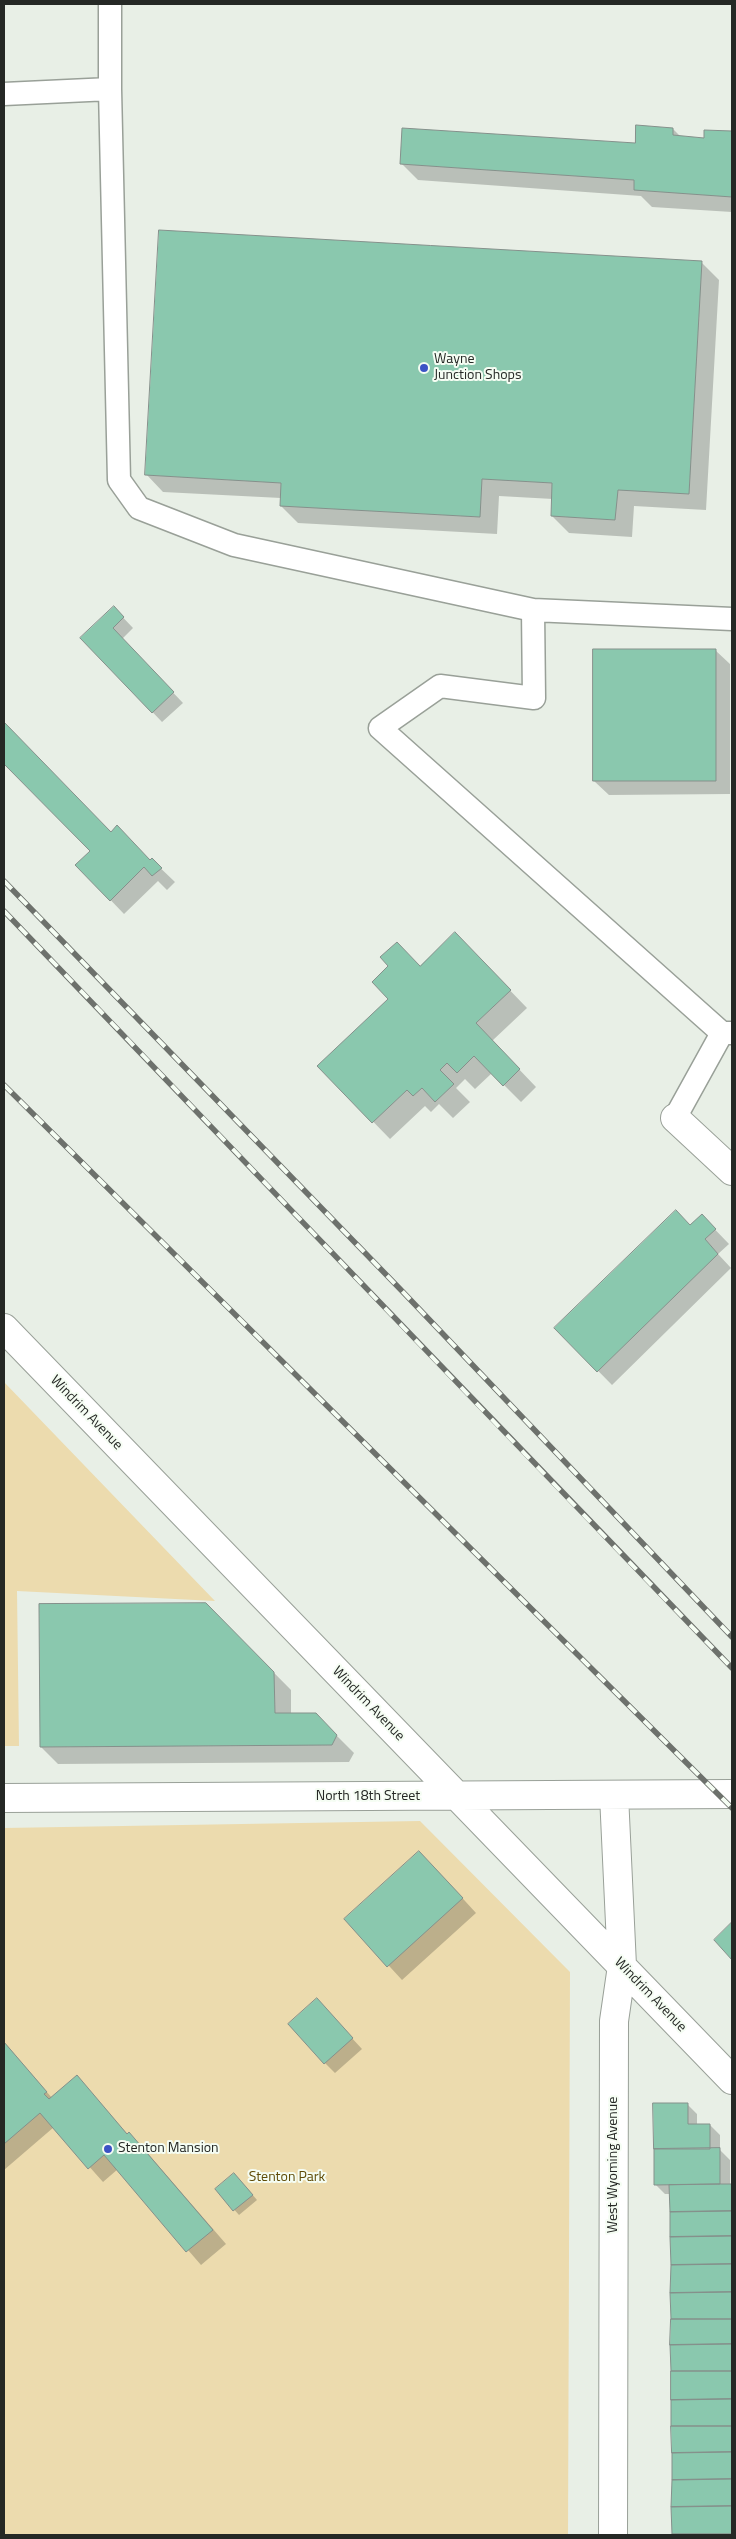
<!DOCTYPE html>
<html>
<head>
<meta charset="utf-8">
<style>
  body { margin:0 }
  #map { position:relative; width:736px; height:2539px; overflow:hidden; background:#e8efe6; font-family:"Titillium Web",sans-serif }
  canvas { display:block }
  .frame { position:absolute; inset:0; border:5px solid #252825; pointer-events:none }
</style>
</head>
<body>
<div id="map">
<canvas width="736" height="2539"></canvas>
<div class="frame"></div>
</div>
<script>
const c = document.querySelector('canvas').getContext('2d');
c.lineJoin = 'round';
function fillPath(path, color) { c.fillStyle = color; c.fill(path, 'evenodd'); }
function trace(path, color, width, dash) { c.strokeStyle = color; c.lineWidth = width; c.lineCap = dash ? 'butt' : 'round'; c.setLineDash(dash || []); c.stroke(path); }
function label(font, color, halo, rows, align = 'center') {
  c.font = font + ' "Titillium Web",sans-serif'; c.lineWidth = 4; c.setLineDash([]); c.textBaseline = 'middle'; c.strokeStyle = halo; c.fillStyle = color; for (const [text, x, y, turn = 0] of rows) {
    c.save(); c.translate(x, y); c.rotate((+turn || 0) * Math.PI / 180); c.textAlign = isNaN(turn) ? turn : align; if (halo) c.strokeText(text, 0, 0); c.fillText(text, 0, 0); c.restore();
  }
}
fillPath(new Path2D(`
  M 4,1382 L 215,1601 L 17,1591 L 19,1746 L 4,1746 Z
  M 420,1821 L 570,1972 L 568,2535 L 4,2535 L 4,1828 Z`), '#ecdbae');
fillPath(new Path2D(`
  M 673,129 L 681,137 L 705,139 L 706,131 L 732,133 L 732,212 L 652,207 L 641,196 L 418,180 L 401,163 L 636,144 Z
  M 702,263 L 719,280 L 706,510 L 634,506 L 632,537 L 569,533 L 552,516 L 553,499 L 499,496 L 497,534 L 298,523 L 281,506 L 281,498 L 163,492 L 146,474 Z
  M 114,608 L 133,628 L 122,639 L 183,703 L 162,722 L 82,638 Z
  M 715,650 L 730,664 L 730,794 L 609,795 L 594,781 Z
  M 4,723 L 111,833 L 151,861 L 152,860 L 175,882 L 167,890 L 158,881 L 124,914 L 77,865 L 92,851 L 4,762 Z
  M 472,951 L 527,1008 L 492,1041 L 536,1087 L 521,1102 L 492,1073 L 475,1089 L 465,1079 L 456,1088 L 470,1102 L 453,1118 L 439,1104 L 431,1112 L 425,1106 L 390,1139 L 319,1066 L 420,968 Z
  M 702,1216 L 729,1244 L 718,1254 L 731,1268 L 612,1385 L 556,1328 Z
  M 206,1604 L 291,1690 L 291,1714 L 315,1714 L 354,1753 L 349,1762 L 58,1764 L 41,1747 Z
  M 433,1866 L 476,1913 L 402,1980 L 346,1919 Z
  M 326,2010 L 362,2049 L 335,2073 L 325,2063 Z
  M 4,2042 L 52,2098 L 77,2077 L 128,2135 L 143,2148 L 226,2244 L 201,2265 L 118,2169 L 103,2182 L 54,2127 L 4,2170 Z
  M 687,2104 L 697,2114 L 697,2125 L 710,2125 L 720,2135 L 720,2150 L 730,2160 L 730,2185 L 732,2185 L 732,2535 L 674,2535 L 671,2194 L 665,2194 L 655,2184 Z
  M 239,2179 L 257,2200 L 239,2215 L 216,2189 Z`), '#0003');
const building = new Path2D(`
  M 636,125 L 673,128 L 673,135 L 704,138 L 704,130 L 732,131 L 732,197 L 634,190 L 634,180 L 400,164 L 402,128 L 635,143 Z
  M 159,230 L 702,261 L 689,494 L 618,490 L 615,520 L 551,516 L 552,483 L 482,479 L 480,517 L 280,506 L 281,483 L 145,475 Z
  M 114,606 L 124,617 L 113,628 L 174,692 L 152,713 L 80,638 Z
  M 593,649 L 716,649 L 716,781 L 593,781 Z
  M 4,722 L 111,832 L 117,825 L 150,860 L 152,858 L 162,868 L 152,876 L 144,867 L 110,901 L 75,865 L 90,851 L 4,764 Z
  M 455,932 L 511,990 L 476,1023 L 520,1069 L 503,1086 L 474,1056 L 457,1073 L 447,1063 L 440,1070 L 454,1084 L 435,1102 L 422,1088 L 413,1096 L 407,1090 L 372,1123 L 317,1066 L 388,999 L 372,982 L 388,966 L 380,957 L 397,942 L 420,966 Z
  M 676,1210 L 690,1225 L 702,1214 L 716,1229 L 705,1239 L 718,1254 L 597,1372 L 554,1328 Z
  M 206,1603 L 274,1672 L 275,1713 L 316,1713 L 337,1735 L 332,1745 L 40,1747 L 39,1604 Z
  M 419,1851 L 463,1898 L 387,1967 L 344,1919 Z
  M 732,1922 L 732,1960 L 714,1940 Z
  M 317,1998 L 353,2038 L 324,2064 L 288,2024 Z
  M 4,2042 L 47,2092 L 44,2094 L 49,2099 L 77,2075 L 127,2134 L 129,2132 L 213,2230 L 186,2252 L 104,2155 L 88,2169 L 40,2113 L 4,2144 Z
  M 653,2103 L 688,2103 L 688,2124 L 710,2124 L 710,2149 L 654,2149 Z
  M 720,2148 L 720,2184 L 654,2185 L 654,2149 Z
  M 234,2173 L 253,2195 L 233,2211 L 215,2189 Z
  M 720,2184 L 732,2184 L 732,2211 L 670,2212 L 669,2185 Z
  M 732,2211 L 732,2236 L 670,2237 L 670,2212 Z
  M 732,2236 L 732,2264 L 671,2265 L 670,2237 Z
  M 732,2264 L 732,2292 L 670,2293 L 671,2265 Z
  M 732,2292 L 732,2319 L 671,2319 L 670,2293 Z
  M 671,2319 L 732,2319 L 732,2344 L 670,2345 Z
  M 732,2344 L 732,2371 L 671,2371 L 670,2345 Z
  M 671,2371 L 732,2371 L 732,2399 L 671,2400 Z
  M 732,2399 L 732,2426 L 671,2426 L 671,2400 Z
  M 671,2426 L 732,2426 L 732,2452 L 672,2453 Z
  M 732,2452 L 732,2479 L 672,2480 L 672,2453 Z
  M 732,2479 L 732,2506 L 671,2507 L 672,2480 Z
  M 732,2506 L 732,2534 L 672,2534 L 671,2507 Z
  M 672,2534 L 732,2534 L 732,2535 L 672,2535 Z`);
fillPath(building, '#8ac8ae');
trace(building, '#85908b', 1);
const lane = new Path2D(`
  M 110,89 L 119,480 L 139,508 L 234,545 L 533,610
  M 4,94 L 110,89 L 110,4
  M 722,1033 L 380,728 L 440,686 L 534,698 L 533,610 L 732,619
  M 675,1118 L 722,1033 L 732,1033`);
const street = new Path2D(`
  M 675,1118 L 732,1171
  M 4,1328 L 732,2080
  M 4,1798 L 732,1794
  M 613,2535 L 614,2021 L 622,1966 L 614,1795`);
trace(lane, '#99a098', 25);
trace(street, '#99a098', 30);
trace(lane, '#fff', 22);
trace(street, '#fff', 28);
const rail = new Path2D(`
  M 4,881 L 402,1291 L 732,1637
  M 4,911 C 247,1163 488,1417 732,1668
  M 4,1085 L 732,1808`);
trace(rail, '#6d716c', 5.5);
trace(rail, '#f5fdf3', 4, [11]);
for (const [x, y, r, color] of [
  [424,368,5,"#3b53c5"],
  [108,2149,5,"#3b53c5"]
]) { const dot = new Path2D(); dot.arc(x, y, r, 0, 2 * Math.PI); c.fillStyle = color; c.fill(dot); trace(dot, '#f5fdf3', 2); }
label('14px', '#252825', '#f5fdf3', [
  ["Wayne",434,360],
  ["Junction Shops",434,376],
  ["Stenton Mansion",118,2149]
], 'left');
label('14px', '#252825', '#f5fdf3', [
  ["Windrim Avenue",86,1413,46],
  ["Windrim Avenue",368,1704,46],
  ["North 18th Street",368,1797],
  ["Windrim Avenue",650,1995,46],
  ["West Wyoming Avenue",614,2165,-90]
]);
label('14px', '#5f4b06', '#f5fdf3', [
  ["Stenton Park",287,2178]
]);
</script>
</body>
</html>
